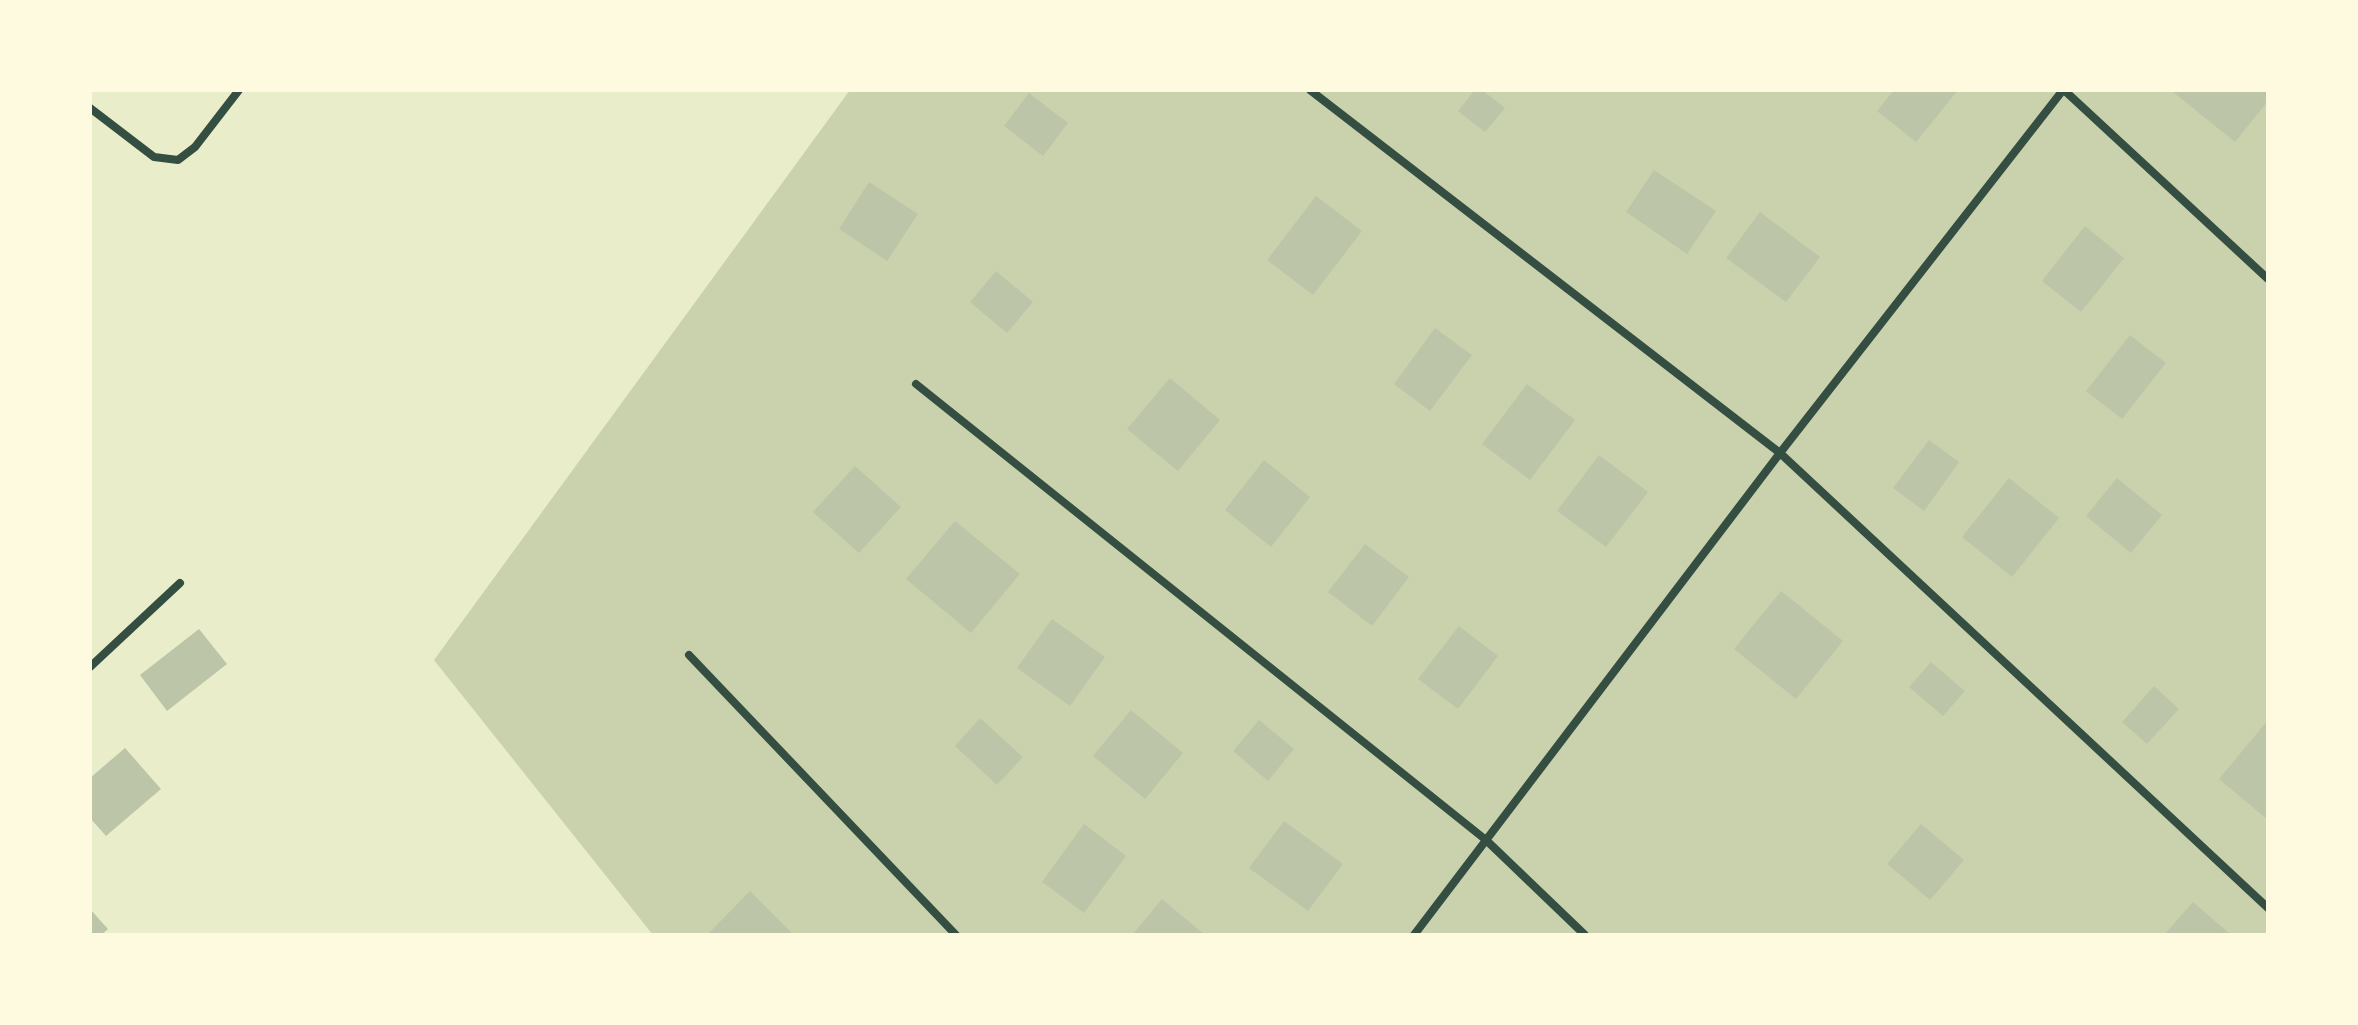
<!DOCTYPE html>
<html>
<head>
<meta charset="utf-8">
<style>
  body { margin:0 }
  #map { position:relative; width:2358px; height:1025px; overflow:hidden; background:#e9edc9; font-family:"Nunito Sans",sans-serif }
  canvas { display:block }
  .frame { position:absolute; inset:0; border:92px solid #fefae0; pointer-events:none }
</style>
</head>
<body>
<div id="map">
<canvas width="2358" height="1025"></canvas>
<div class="frame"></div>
</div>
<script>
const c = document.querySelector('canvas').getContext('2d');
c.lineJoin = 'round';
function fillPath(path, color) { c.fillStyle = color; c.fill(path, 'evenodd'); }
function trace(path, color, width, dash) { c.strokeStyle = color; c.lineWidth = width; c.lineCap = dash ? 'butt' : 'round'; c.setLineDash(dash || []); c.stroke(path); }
fillPath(new Path2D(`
  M 850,90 L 2268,90 L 2268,935 L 653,935 L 434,660 Z`), '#cad2ad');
fillPath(new Path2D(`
  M 1475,90 L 1482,90 L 1505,108 L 1485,132 L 1458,111 Z
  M 1894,90 L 1958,90 L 1916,142 L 1877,111 Z
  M 2175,90 L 2268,90 L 2268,101 L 2235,142 L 2173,92 Z
  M 1029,93 L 1068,123 L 1043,156 L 1004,126 Z
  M 1654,170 L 1716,211 L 1687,254 L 1626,212 Z
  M 869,182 L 918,214 L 887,261 L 839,229 Z
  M 1316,196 L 1362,231 L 1313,295 L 1267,260 Z
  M 1760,212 L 1820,257 L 1786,302 L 1726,258 Z
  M 2085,226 L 2124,258 L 2081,312 L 2042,281 Z
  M 996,271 L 1033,302 L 1007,333 L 970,302 Z
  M 1435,328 L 1472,355 L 1430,411 L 1394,384 Z
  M 2130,335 L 2166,363 L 2122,419 L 2086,391 Z
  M 1170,378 L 1220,420 L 1178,471 L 1127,429 Z
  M 1527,384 L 1575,420 L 1530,480 L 1482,444 Z
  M 1929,440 L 1959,462 L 1924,511 L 1893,488 Z
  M 1599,455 L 1648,492 L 1606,547 L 1557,511 Z
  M 1264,460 L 1310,497 L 1271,547 L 1225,510 Z
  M 855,466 L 901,507 L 859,553 L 813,512 Z
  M 2009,478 L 2059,518 L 2012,577 L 1962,537 Z
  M 2117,478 L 2162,515 L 2131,553 L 2086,516 Z
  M 955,521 L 1020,574 L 971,633 L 906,579 Z
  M 1365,544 L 1409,577 L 1372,626 L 1328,592 Z
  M 1781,591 L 1843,641 L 1796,699 L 1734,649 Z
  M 1052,619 L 1105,657 L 1070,706 L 1017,668 Z
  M 1459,626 L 1498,656 L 1458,709 L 1418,679 Z
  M 199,629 L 227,664 L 167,711 L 140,675 Z
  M 1931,662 L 1965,691 L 1943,716 L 1909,687 Z
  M 2154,686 L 2179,709 L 2147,744 L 2122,722 Z
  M 1131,710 L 1183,753 L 1145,799 L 1093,756 Z
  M 980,718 L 1023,757 L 997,785 L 955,746 Z
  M 1259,720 L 1294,749 L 1268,781 L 1233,751 Z
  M 2268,720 L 2268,820 L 2219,779 Z
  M 125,748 L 161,789 L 106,836 L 90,818 L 90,778 Z
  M 1284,821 L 1343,864 L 1308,911 L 1249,868 Z
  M 1084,824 L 1126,856 L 1084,913 L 1042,882 Z
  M 1921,824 L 1964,860 L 1930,900 L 1887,864 Z
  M 750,891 L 794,935 L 707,935 Z
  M 1162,899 L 1205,935 L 1132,935 Z
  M 2193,902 L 2229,933 L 2227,935 L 2164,935 Z
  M 90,909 L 108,929 L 101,935 L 90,935 Z`), '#bcc5a7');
trace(new Path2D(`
  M 1310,90 L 1780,453 L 2268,908
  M 2064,90 L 2268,279
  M 90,108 L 154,157 L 178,160 L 195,147 L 239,90
  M 916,384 L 1486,840 L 1585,935
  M 689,655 L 956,935
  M 90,667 L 180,583
  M 1414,935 L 1780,453 L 2063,90`), '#344e41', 8);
</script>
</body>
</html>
